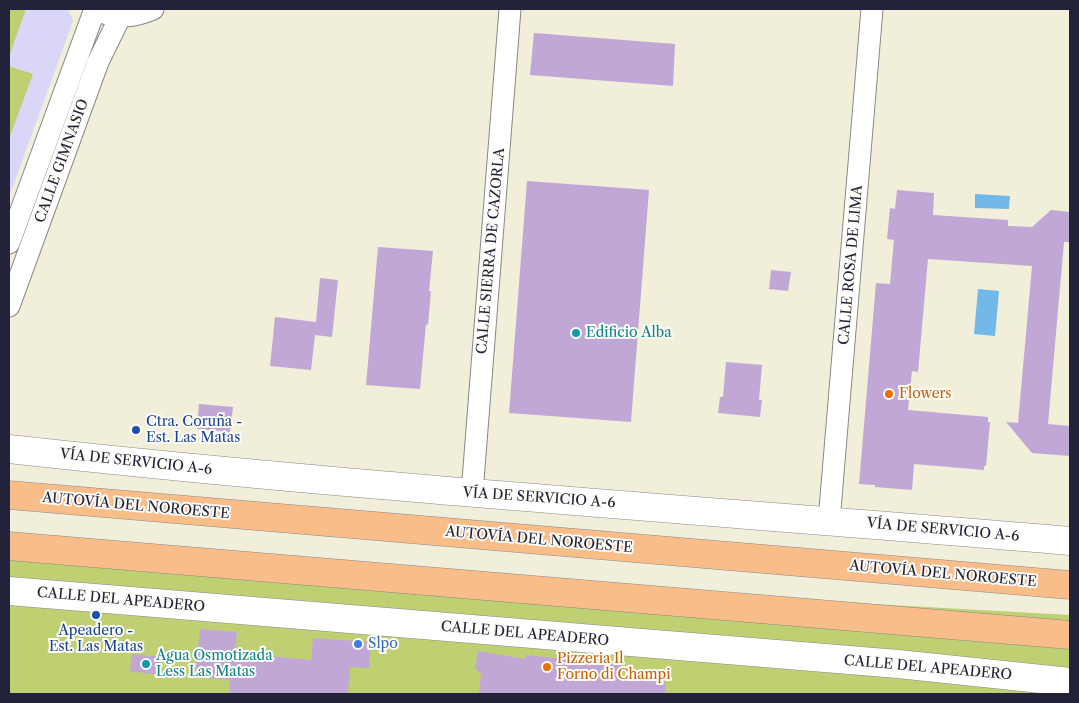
<!DOCTYPE html>
<html>
<head>
<meta charset="utf-8">
<style>
  body { margin:0 }
  #map { position:relative; width:1079px; height:703px; overflow:hidden; background:#f1eed9; font-family:"Libre Caslon Text",serif }
  canvas { display:block }
  .frame { position:absolute; inset:0; border:10px solid #22223b; pointer-events:none }
</style>
</head>
<body>
<div id="map">
<canvas width="1079" height="703"></canvas>
<div class="frame"></div>
</div>
<script>
const c = document.querySelector('canvas').getContext('2d');
c.lineJoin = 'round';
function fillPath(path, color) { c.fillStyle = color; c.fill(path, 'evenodd'); }
function trace(path, color, width, dash) { c.strokeStyle = color; c.lineWidth = width; c.lineCap = dash ? 'butt' : 'round'; c.setLineDash(dash || []); c.stroke(path); }
function label(font, color, halo, rows, align = 'center') {
  c.font = font + ' "Libre Caslon Text",serif'; c.lineWidth = 4; c.setLineDash([]); c.textBaseline = 'middle'; c.strokeStyle = halo; c.fillStyle = color; for (const [text, x, y, turn = 0] of rows) {
    c.save(); c.translate(x, y); c.rotate((+turn || 0) * Math.PI / 180); c.textAlign = isNaN(turn) ? turn : align; if (halo) c.strokeText(text, 0, 0); c.fillText(text, 0, 0); c.restore();
  }
}
fillPath(new Path2D(`
  M 9,9 L 68,9 L 73,21 L 9,197 Z`), '#dad6f7');
fillPath(new Path2D(`
  M 9,9 L 26,9 L 10,54 L 9,53 Z
  M 9,66 L 33,74 L 9,139 Z
  M 9,556 L 1070,615 L 1070,694 L 9,694 Z`), '#bfd073');
fillPath(new Path2D(`
  M 975,194 L 1010,196 L 1009,209 L 975,208 Z
  M 978,289 L 999,291 L 995,336 L 974,334 Z`), '#72b9e9');
fillPath(new Path2D(`
  M 534,33 L 675,44 L 673,86 L 530,75 Z
  M 527,181 L 649,190 L 631,422 L 509,413 Z
  M 897,190 L 934,193 L 933,215 L 1008,220 L 1008,226 L 1032,227 L 1051,210 L 1070,212 L 1070,242 L 1064,242 L 1048,424 L 1070,426 L 1070,456 L 1032,453 L 1006,422 L 1018,423 L 1032,266 L 928,259 L 918,372 L 912,371 L 908,410 L 988,417 L 988,422 L 990,422 L 986,466 L 984,466 L 984,470 L 914,464 L 912,490 L 875,487 L 875,485 L 859,484 L 876,283 L 890,284 L 894,240 L 887,239 L 890,208 L 895,209 Z
  M 378,247 L 433,251 L 429,291 L 431,291 L 428,325 L 426,324 L 420,389 L 366,385 Z
  M 771,270 L 791,272 L 788,291 L 769,289 Z
  M 320,278 L 338,280 L 332,337 L 315,335 L 311,370 L 270,366 L 275,317 L 316,322 Z
  M 726,362 L 762,365 L 759,400 L 762,400 L 760,417 L 718,413 L 720,397 L 723,397 Z
  M 199,404 L 233,407 L 230,432 L 197,429 Z
  M 200,629 L 237,632 L 235,653 L 311,660 L 313,638 L 371,642 L 369,668 L 350,667 L 348,694 L 229,694 L 230,680 L 195,677 Z
  M 478,651 L 525,659 L 526,655 L 617,664 L 617,665 L 621,665 L 621,679 L 666,682 L 665,694 L 479,694 L 481,674 L 475,668 Z
  M 132,654 L 161,657 L 159,675 L 130,671 Z`), '#c0a7d6');
const minor = new Path2D(`
  M 107,14 C 124,18 137,16 153,9
  M 9,243 L 95,9
  M 9,306 L 98,62 L 120,17
  M 472,493 L 510,9
  M 829,521 L 872,9`);
const tertiary = new Path2D(`
  M 9,449 C 362,488 716,511 1070,541
  M 9,591 L 898,664 L 1070,682`);
const motorway = new Path2D(`
  M 9,495 L 1070,585
  M 9,546 L 1070,635`);
trace(minor, '#8a888a', 23);
trace(tertiary, '#8a888a', 29);
trace(motorway, '#8a888a', 29);
trace(minor, '#fff', 21);
trace(tertiary, '#fff', 28);
trace(motorway, '#f8bd89', 28);
for (const [x, y, r, color] of [
  [576,333,5,"#0f9aa8"],
  [889,394,5,"#e8710a"],
  [136,430,5,"#1a4fb4"],
  [96,615,5,"#1a4fb4"],
  [358,644,5,"#3f7fe0"],
  [146,664,5,"#0f9aa8"],
  [547,667,5,"#e8710a"]
]) { const dot = new Path2D(); dot.arc(x, y, r, 0, 2 * Math.PI); c.fillStyle = color; c.fill(dot); trace(dot, '#fdfcf7', 2); }
label('14px', '#22223b', '#fdfcf7', [
  ["CALLE GIMNASIO",62,161,-70],
  ["CALLE SIERRA DE CAZORLA",491,251,-85],
  ["CALLE ROSA DE LIMA",851,265,-85],
  ["VÍA DE SERVICIO A-6",136,462,6],
  ["VÍA DE SERVICIO A-6",539,498,4],
  ["AUTOVÍA DEL NOROESTE",136,506,5],
  ["VÍA DE SERVICIO A-6",943,530,5],
  ["AUTOVÍA DEL NOROESTE",539,540,5],
  ["AUTOVÍA DEL NOROESTE",943,574,5],
  ["CALLE DEL APEADERO",121,600,5],
  ["CALLE DEL APEADERO",525,634,5],
  ["CALLE DEL APEADERO",928,668,5]
]);
label('14px', '#0d838f', '#fdfcf7', [
  ["Edificio Alba",586,333],
  ["Agua Osmotizada",156,656],
  ["Less Las Matas",156,672]
], 'left');
label('14px', '#c56008', '#fdfcf7', [
  ["Flowers",899,394],
  ["Pizzeria Il",557,659],
  ["Forno di Champi",557,675]
], 'left');
label('14px', '#164399', '#fdfcf7', [
  ["Ctra. Coruña -",146,422],
  ["Est. Las Matas",146,438],
  ["Apeadero -",96,631,"center"],
  ["Est. Las Matas",96,647,"center"]
], 'left');
label('14px', '#366cbe', '#fdfcf7', [
  ["Slpo",368,644]
], 'left');
</script>
</body>
</html>
